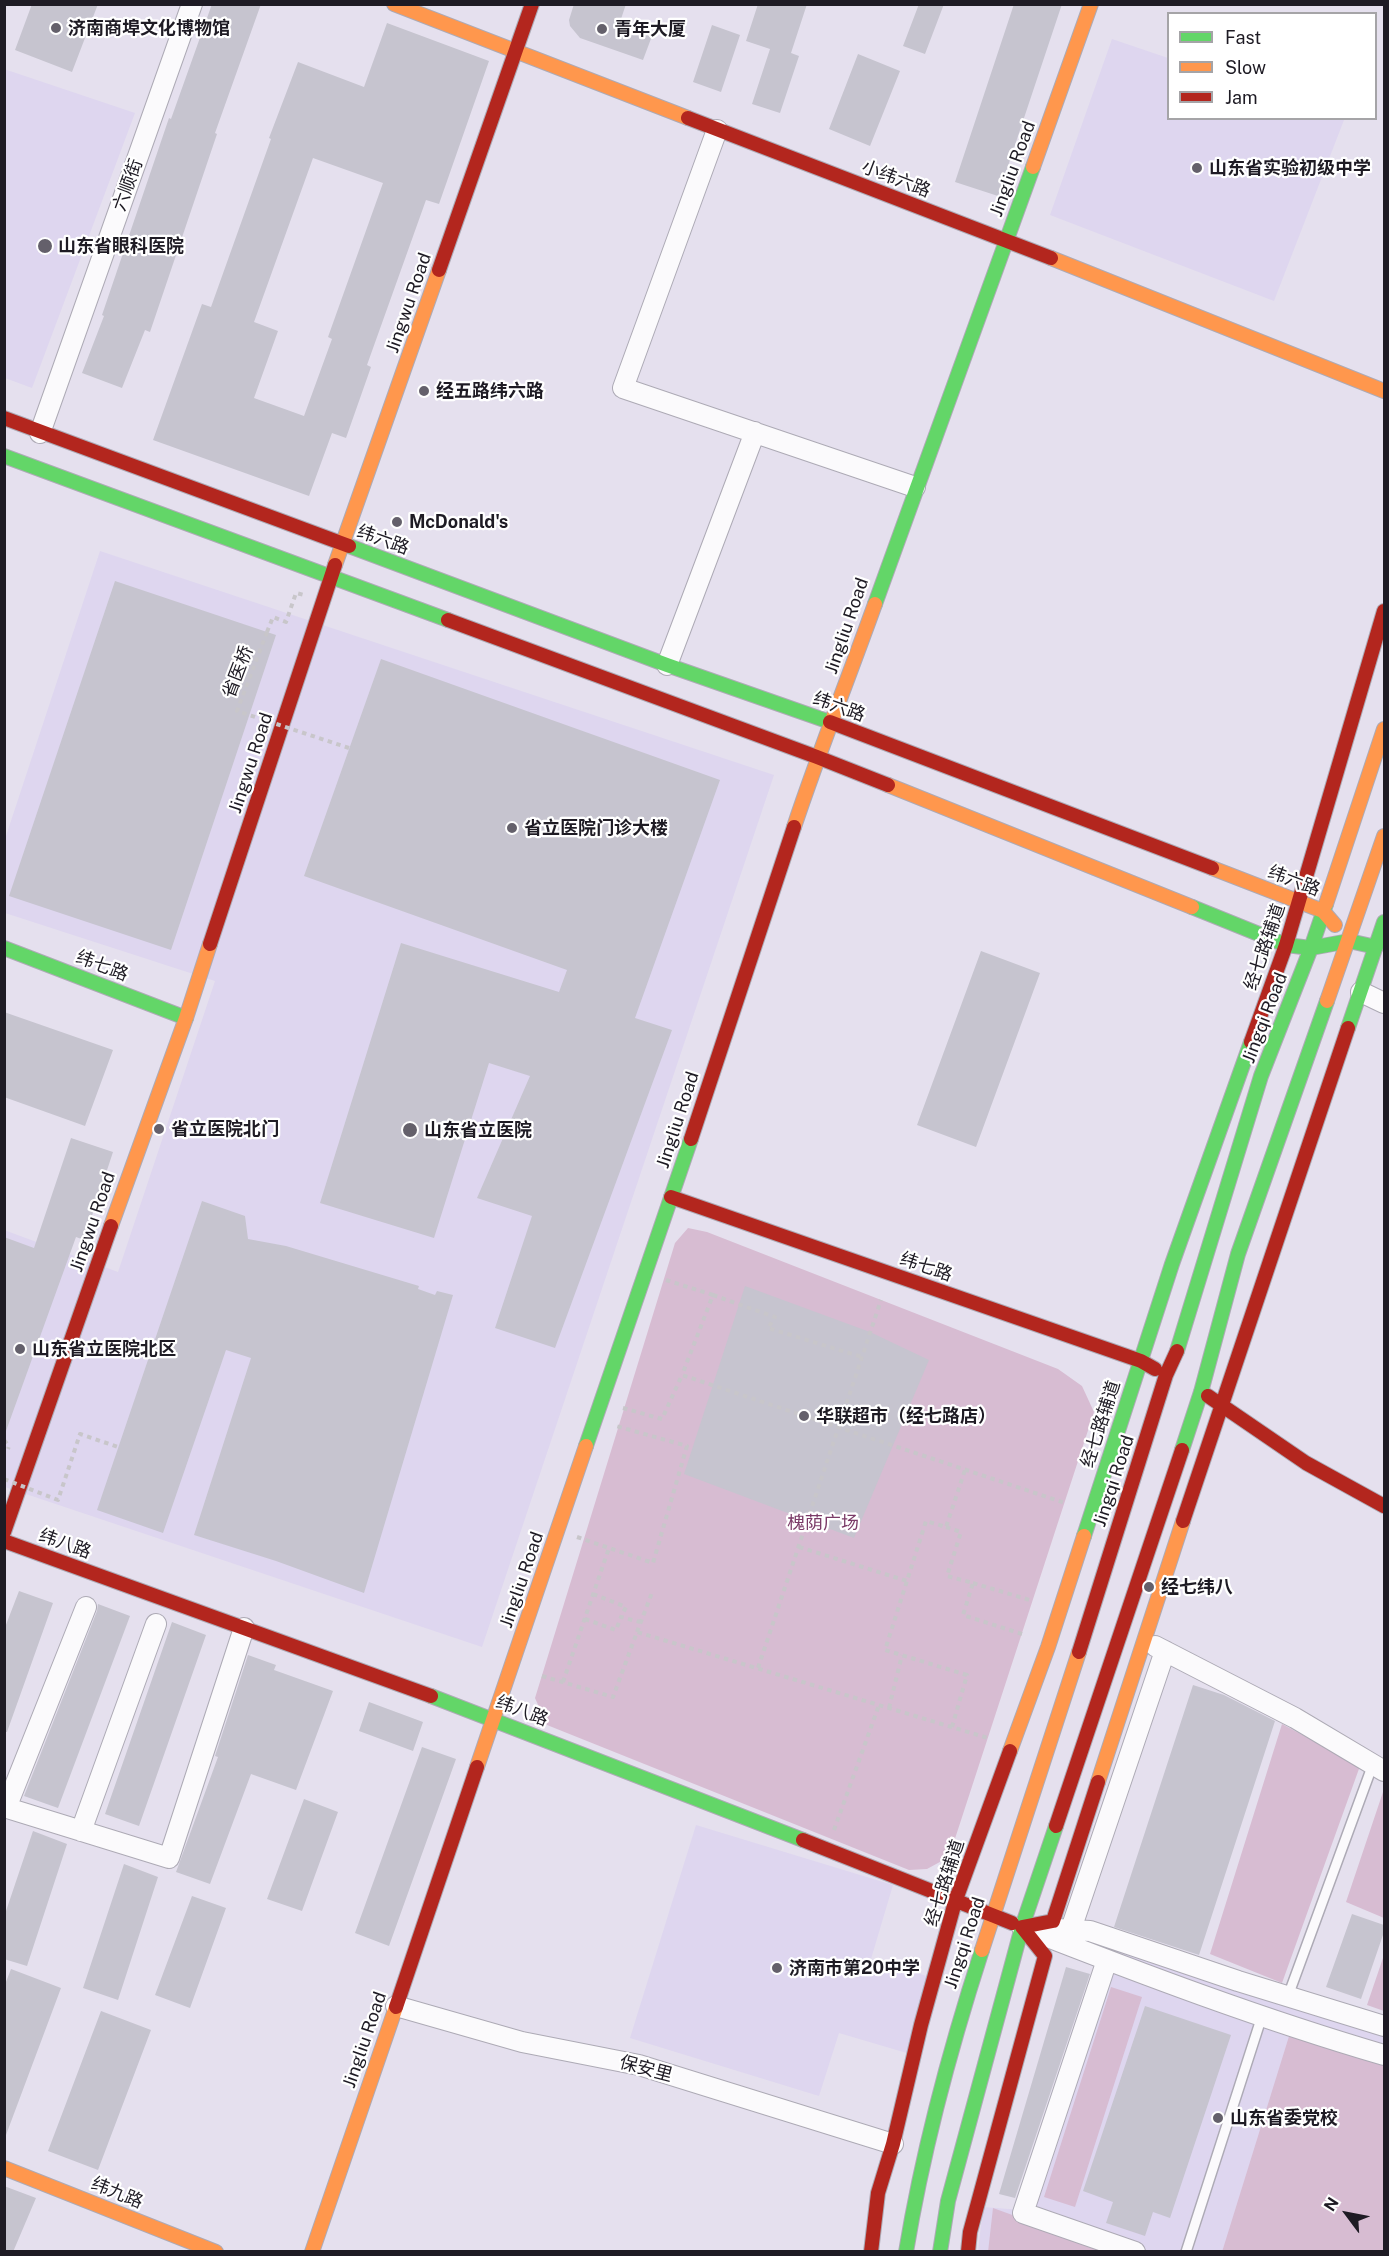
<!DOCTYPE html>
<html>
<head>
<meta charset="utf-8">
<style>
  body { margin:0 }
  #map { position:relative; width:1389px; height:2256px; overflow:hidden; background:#e5e0ee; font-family:"Public Sans",sans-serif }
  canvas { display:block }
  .frame { position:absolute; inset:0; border:6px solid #1e1b24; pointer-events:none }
  .legend { position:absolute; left:1167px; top:12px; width:210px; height:108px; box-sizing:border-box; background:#fff; border:2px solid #a5a4a7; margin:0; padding:8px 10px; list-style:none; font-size:18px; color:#1e1b24 }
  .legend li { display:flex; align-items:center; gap:12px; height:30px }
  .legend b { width:30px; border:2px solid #a5a4a7 }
  .north { position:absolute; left:1317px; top:2184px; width:60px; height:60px; -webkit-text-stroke:4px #fff; paint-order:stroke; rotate:302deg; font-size:16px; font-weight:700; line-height:24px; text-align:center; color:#1e1b24 }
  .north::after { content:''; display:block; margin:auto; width:21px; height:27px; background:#1e1b24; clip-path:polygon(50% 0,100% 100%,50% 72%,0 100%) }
</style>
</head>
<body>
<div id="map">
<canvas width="1389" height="2256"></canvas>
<div class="frame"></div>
<ul class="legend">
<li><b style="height:8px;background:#63d668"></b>Fast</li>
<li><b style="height:8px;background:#ff974d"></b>Slow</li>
<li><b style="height:8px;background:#b3261e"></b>Jam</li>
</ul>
<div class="north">N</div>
</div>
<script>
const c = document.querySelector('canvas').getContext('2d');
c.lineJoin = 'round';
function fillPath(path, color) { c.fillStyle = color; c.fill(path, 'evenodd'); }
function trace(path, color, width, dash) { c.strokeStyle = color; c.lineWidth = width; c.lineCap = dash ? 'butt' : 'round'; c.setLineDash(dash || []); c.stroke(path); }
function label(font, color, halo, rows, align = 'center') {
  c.font = font + ' "Public Sans","Noto Sans SC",sans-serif'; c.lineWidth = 4.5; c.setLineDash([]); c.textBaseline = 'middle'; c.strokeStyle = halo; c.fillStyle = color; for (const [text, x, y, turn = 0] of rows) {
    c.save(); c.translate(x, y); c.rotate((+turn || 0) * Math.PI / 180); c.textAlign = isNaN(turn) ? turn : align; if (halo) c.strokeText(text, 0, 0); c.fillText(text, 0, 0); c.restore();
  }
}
fillPath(new Path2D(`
  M 1112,39 L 1168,58 L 1168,118 L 1344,120 L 1274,301 L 1050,215 Z
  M 4,69 L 135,113 L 32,388 L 5,378 Z
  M 100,551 L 774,775 L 482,1647 L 5,1487 L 4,1230 L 118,1272 L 215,981 L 5,913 L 5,839 Z
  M 696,1825 L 893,1885 L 871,1959 L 933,1978 L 910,2054 L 839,2033 L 819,2096 L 630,2038 Z
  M 1103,1945 L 1384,2029 L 1384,2251 L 978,2252 L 983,2207 L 1022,2210 Z`), '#ded6ef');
fillPath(new Path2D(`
  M 688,1228 L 707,1232 L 1058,1369 L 1082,1386 L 1094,1412 L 949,1857 L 927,1869 L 909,1870 L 547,1725 L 535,1698 L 675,1243 Z
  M 1282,1724 L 1360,1766 L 1282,1983 L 1210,1954 Z
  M 1384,1789 L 1384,1918 L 1346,1902 Z
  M 1384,1955 L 1384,2011 L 1367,2005 Z
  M 1111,1987 L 1142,1997 L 1075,2207 L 1044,2197 Z
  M 1295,2017 L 1384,2045 L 1384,2251 L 1222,2252 Z
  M 993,2208 L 1112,2251 L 988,2252 Z`), '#d7bcd2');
fillPath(new Path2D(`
  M 32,4 L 98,4 L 72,72 L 15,50 Z
  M 212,4 L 261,4 L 215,133 L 217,134 L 150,332 L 145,330 L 122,388 L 82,373 L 104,316 L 102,315 L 169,118 L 171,119 Z
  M 574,4 L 626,4 L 619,25 L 652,36 L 643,60 L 580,38 L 570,26 L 569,20 Z
  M 758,4 L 807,4 L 791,53 L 799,56 L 780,113 L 752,104 L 770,49 L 746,41 Z
  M 919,4 L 944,4 L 925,54 L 903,46 Z
  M 1014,4 L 1062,4 L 998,196 L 955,182 Z
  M 387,23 L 489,61 L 439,204 L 426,200 L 367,365 L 371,367 L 346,438 L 332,433 L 309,496 L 153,440 L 202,304 L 211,307 L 271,139 L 269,138 L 298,62 L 364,87 ZM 313,158 L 383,183 L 328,337 L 332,339 L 304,416 L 254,398 L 278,331 L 254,322 Z
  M 712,25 L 740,35 L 721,92 L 693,82 Z
  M 858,54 L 900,71 L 870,146 L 829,129 Z
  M 115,581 L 276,635 L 171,950 L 9,896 Z
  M 381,659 L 720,780 L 635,1018 L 672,1030 L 555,1348 L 495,1328 L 532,1216 L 477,1198 L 530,1076 L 489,1063 L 434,1238 L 320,1203 L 401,943 L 559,992 L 567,970 L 304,876 Z
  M 981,951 L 1040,973 L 976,1147 L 917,1125 Z
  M 4,1012 L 113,1050 L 85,1126 L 4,1097 Z
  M 71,1138 L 113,1152 L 84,1240 L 76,1237 L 6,1431 L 4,1431 L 4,1237 L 34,1248 Z
  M 202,1201 L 245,1216 L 248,1239 L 286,1246 L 419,1286 L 418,1289 L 435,1295 L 437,1291 L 453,1295 L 364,1593 L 276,1561 L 194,1535 L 251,1358 L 226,1350 L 163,1533 L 97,1510 Z
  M 745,1286 L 870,1332 L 929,1360 L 854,1538 L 684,1474 Z
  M 19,1591 L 53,1603 L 7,1732 L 4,1732 L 4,1630 Z
  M 98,1604 L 130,1616 L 58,1808 L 24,1796 L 97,1611 Z
  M 172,1622 L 206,1635 L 139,1826 L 105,1814 Z
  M 248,1655 L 276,1665 L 274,1670 L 333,1691 L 296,1790 L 251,1774 L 210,1884 L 176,1872 L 218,1757 L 215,1756 Z
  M 1193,1685 L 1224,1695 L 1275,1721 L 1199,1955 L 1114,1927 Z
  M 369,1702 L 423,1722 L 413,1751 L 359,1731 Z
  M 422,1747 L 456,1759 L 389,1946 L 355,1933 Z
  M 304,1799 L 338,1812 L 302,1911 L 267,1899 Z
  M 33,1831 L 67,1844 L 27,1966 L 4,1959 L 4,1917 Z
  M 124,1864 L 158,1877 L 118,2000 L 83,1988 Z
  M 192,1896 L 226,1908 L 190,2008 L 155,1995 Z
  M 1352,1914 L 1384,1925 L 1384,1932 L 1361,1999 L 1326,1987 Z
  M 1066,1967 L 1090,1974 L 1015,2198 L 999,2194 Z
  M 11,1969 L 61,1988 L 6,2135 L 4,1987 Z
  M 1145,2006 L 1231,2035 L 1170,2218 L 1153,2212 L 1145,2236 L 1106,2223 L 1113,2202 L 1083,2191 Z
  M 101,2011 L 151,2030 L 98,2170 L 48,2151 Z
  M 4,2186 L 36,2198 L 13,2252 L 4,2252 Z`), '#c6c4cf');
const lane = new Path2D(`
  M 1288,1996 L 1373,1764
  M 1186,2252 L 1262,2016`);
const street = new Path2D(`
  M 717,130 L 623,388 L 915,487
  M 40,433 L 192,4
  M 667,665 L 755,432
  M 1361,992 L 1384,1003
  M 1155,1646 L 1295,1718 L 1384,1771
  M 4,1807 L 169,1858 L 244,1628
  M 6,1808 L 86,1607
  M 81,1831 L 156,1624
  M 1022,1927 C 1142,1974 1261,2019 1384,2055
  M 1040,1928 L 1090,1931 L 1238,1981 L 1384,2026
  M 1071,1929 L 1165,1651
  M 1107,1960 L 1023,2213 L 1135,2252
  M 396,2006 L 522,2042 L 639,2065 L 893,2144`);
const fast = new Path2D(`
  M 4,456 L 448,620
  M 349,546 L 667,665 L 830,722
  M 875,604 L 1033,167
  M 1192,907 L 1286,945 L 1311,948 L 1349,941 L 1376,947
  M 4,948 L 186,1018
  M 1348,1028 L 1384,922
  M 1177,1351 L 1261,1076 L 1311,948 L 1326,904
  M 586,1446 L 691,1139
  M 1182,1450 L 1201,1392 L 1238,1254 L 1327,1001
  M 1084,1536 L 1172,1264 L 1251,1042
  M 431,1696 L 803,1840
  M 906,2252 C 923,2149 950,2049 982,1950
  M 940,2252 L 948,2201 L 1022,1927 L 1056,1826`);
const slow = new Path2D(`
  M 394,4 L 688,118
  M 1033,167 L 1091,4
  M 1051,258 L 1384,391
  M 335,565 L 439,270
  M 888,785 L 1192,907
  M 794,827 C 819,752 848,679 875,604
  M 1212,868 L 1323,911 L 1335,925
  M 1326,904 L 1384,729
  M 1327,1001 L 1384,836
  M 111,1226 L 186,1018 L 210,944
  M 1010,1751 L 1048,1647 L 1084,1536
  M 477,1767 L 586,1446
  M 1098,1782 L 1183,1521
  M 982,1950 L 1079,1652
  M 4,2168 L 216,2252
  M 312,2252 L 396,2007`);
const jam = new Path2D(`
  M 688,118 L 1051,258
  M 439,270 L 532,4
  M 4,418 L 349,546
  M 448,620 L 817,757 L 888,785
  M 830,722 L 1212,868
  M 210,944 L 335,565
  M 1251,1042 L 1286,945 L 1384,611
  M 691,1139 L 794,827
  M 671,1197 L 1141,1361 L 1155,1369
  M 1208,1396 L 1306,1463 L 1384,1506
  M 1183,1521 L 1348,1028
  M 4,1532 L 111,1226
  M 4,1541 L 431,1696
  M 1079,1652 L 1166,1375 L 1177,1351
  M 1056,1826 L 1182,1450
  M 803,1840 L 1012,1923
  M 396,2007 L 477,1767
  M 871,2252 L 878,2193 L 893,2144 L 921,2025 L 955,1902 L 1010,1751
  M 968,2252 L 970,2232 L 1045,1956 L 1022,1927 L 1053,1921 L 1098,1782`);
trace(lane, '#adaab5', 12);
trace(street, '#adaab5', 22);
trace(fast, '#adaab5', 16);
trace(slow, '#adaab5', 16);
trace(jam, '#adaab5', 16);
trace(new Path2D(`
  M 267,632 L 273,617 L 286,622 L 296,593 L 304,595
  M 666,1280 L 713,1295 L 682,1375
  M 713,1295 L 775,1317 L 768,1328 L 862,1357
  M 623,1408 L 662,1419 L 682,1375 L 1065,1503
  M 4,1440 L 9,1446 L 8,1449
  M 946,1527 L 961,1532 L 947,1576 L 973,1583 L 963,1615 L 1022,1634
  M 577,1537 L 653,1563 L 687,1446 L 616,1426
  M 799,1547 L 907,1581
  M 973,1583 L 1033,1601
  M 593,1594 L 626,1607 L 621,1617
  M 585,1619 L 616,1630 L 621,1617 L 640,1622
  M 637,1632 L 653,1590
  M 758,1668 L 881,1300
  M 542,1676 L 613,1697 L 637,1632 L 988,1738
  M 563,1682 L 609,1548
  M 889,1708 L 902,1655
  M 952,1727 L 967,1675 L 885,1650 L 926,1521 L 946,1527 L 965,1470
  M 834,1830 L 879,1705`), '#c8c6ca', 4, [4.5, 4.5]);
trace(lane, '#fbfafc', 9);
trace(street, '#fbfafc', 20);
trace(fast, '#63d668', 14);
trace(slow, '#ff974d', 14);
trace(jam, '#b3261e', 14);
trace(new Path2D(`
  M 267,632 L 237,711 L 349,748
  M 4,1479 L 58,1500 L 80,1434 L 118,1447`), '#c8c6ca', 4, [4.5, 4.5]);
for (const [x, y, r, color] of [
  [56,28,6,"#64606b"],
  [602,29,6,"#64606b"],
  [1197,168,6,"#64606b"],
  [45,246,8,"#64606b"],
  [424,391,6,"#64606b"],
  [397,522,6,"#64606b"],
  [512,828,6,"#64606b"],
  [159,1129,6,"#64606b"],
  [410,1130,8,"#64606b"],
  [20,1349,6,"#64606b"],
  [804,1416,6,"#64606b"],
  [1149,1587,6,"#64606b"],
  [777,1968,6,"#64606b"],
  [1218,2118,6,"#64606b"]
]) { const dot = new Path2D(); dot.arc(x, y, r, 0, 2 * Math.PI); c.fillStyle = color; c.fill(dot); trace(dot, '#fff', 2); }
label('bold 18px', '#1e1b24', '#fff', [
  ["济南商埠文化博物馆",68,28],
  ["青年大厦",614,29],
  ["山东省实验初级中学",1209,168],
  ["山东省眼科医院",58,246],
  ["经五路纬六路",436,391],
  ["McDonald's",409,522],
  ["省立医院门诊大楼",524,828],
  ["省立医院北门",171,1129],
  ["山东省立医院",424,1130],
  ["山东省立医院北区",32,1349],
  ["华联超市（经七路店）",816,1416],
  ["经七纬八",1161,1587],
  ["济南市第20中学",789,1968],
  ["山东省委党校",1230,2118]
], 'left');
label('18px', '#1e1b24', '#fff', [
  ["Jingliu Road",1013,169,-70],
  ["小纬六路",896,179,21],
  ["六顺街",128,185,-70],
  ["Jingwu Road",409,303,-71],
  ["纬六路",383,540,20],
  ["Jingliu Road",847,626,-71],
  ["省医桥",238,672,-69],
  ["纬六路",839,707,20],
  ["Jingwu Road",251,763,-72],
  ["纬六路",1294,881,21],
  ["经七路辅道",1265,947,-71],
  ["纬七路",102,966,21],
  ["Jingqi Road",1265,1018,-69],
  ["Jingliu Road",678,1120,-72],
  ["Jingwu Road",93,1222,-71],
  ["纬七路",926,1267,19],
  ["经七路辅道",1101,1424,-72],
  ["Jingqi Road",1114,1481,-72],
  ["纬八路",65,1544,20],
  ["Jingliu Road",522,1580,-71],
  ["纬八路",522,1711,21],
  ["经七路辅道",945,1883,-72],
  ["Jingqi Road",965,1943,-72],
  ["Jingliu Road",365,2040,-71],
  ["保安里",646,2069,15],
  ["纬九路",117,2193,22]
]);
label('18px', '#7b3b68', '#fff', [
  ["槐荫广场",823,1523]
]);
</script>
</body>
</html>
